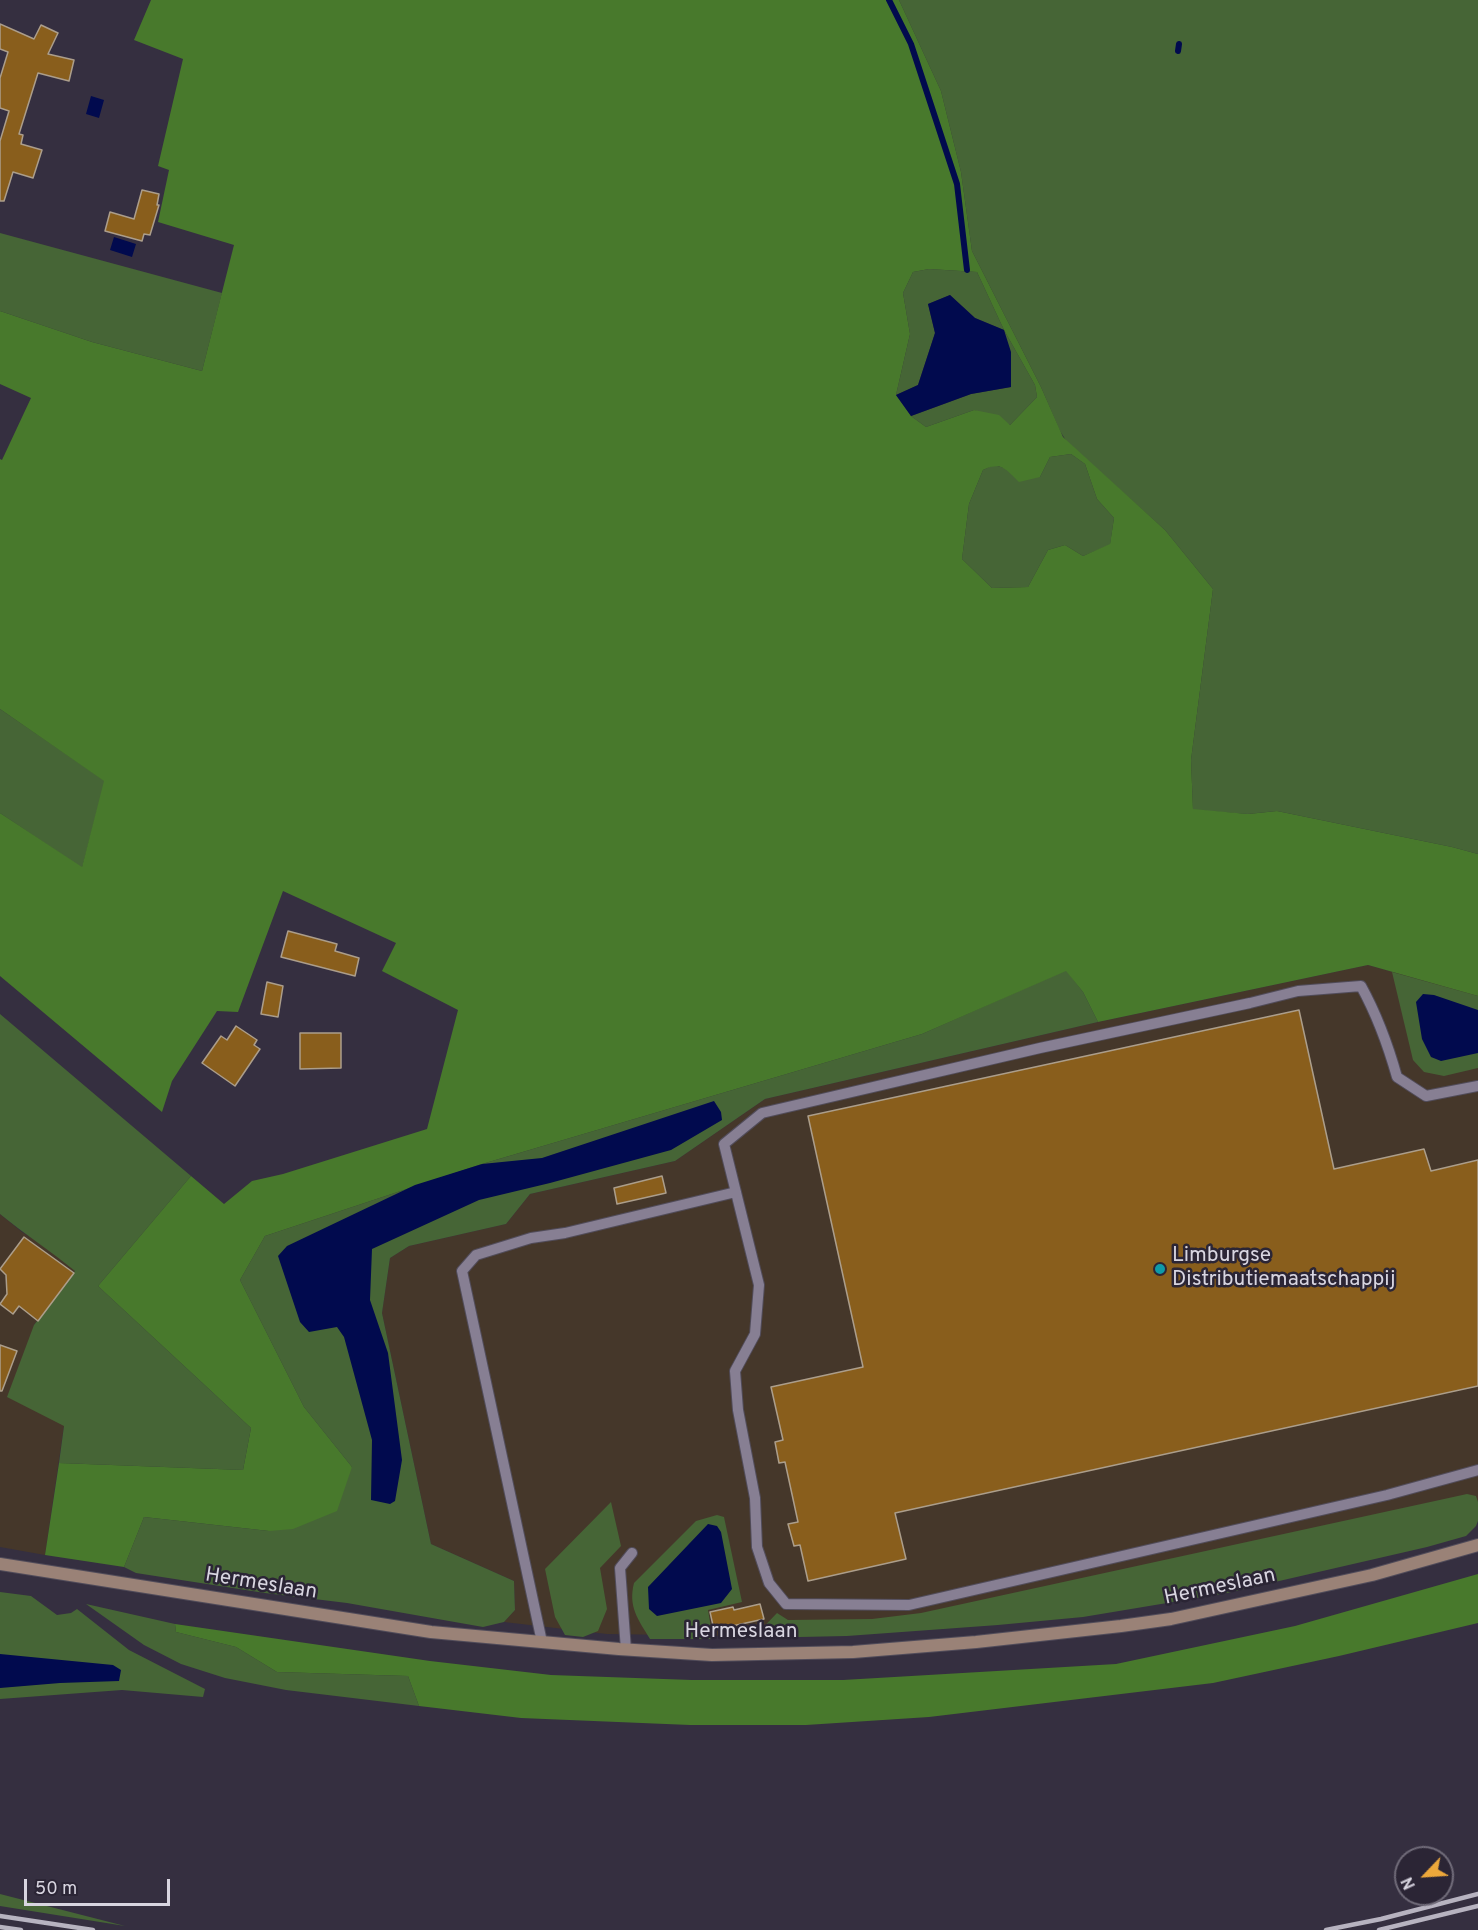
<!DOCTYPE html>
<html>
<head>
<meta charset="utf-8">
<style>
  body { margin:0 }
  #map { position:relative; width:1478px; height:1930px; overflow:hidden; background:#352f40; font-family:Overpass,sans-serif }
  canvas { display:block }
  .north { position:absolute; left:1394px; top:1846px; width:60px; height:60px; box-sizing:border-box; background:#2b2535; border:2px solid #706b79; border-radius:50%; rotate:245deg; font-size:16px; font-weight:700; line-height:24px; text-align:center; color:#d8d5e0 }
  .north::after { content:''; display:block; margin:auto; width:21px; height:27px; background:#eda83b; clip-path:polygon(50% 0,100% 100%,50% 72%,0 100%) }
  .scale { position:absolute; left:24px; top:1879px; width:146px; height:27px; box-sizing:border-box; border:3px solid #d8d5e0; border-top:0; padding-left:8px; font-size:18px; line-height:21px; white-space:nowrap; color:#d8d5e0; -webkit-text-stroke:4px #2b2535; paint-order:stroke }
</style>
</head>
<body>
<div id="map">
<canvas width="1478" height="1930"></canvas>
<div class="north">N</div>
<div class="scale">50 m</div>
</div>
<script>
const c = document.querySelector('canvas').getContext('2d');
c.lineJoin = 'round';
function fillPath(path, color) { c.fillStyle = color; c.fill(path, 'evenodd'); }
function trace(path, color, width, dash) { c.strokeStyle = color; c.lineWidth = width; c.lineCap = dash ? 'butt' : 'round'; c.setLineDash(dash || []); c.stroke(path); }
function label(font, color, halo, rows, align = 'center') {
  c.font = font + ' Overpass,sans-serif'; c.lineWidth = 5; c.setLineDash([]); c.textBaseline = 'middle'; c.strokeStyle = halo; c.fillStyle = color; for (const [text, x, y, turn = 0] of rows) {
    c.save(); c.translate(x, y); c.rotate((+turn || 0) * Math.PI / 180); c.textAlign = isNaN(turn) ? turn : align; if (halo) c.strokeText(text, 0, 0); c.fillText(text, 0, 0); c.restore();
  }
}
fillPath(new Path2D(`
  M 1368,965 L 1478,996 L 1478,1501 L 1302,1543 L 972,1612 L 740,1636 L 607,1634 L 504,1622 L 515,1610 L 514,1581 L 431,1544 L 382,1313 L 390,1258 L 409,1246 L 506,1224 L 530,1194 L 675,1161 L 765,1099 L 1098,1022 Z
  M 0,1214 L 22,1232 L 46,1247 L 76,1271 L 34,1325 L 64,1426 L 45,1555 L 0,1547 Z`), '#45372a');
fillPath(new Path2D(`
  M 899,0 L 1478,0 L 1478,854 L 1452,847 L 1277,811 L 1248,814 L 1193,810 L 1191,760 L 1213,589 L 1165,530 L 1067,442 L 1060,431 L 1041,387 L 972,251 L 961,172 L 941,91 Z
  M 0,233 L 222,293 L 202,371 L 92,342 L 0,311 Z
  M 929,269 L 977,272 L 1004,330 L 1035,385 L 1037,397 L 1010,425 L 974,410 L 926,427 L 911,416 L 971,394 L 1011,387 L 1004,330 L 975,318 L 950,295 L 928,304 L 935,333 L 918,385 L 896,395 L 910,334 L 903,293 L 913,272 Z
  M 1071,454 L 1085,464 L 1097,499 L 1114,518 L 1110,545 L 1083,556 L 1065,545 L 1048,550 L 1028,587 L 992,588 L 962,559 L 969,504 L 983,470 L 993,465 L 1040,477 L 1050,457 Z
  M 0,709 L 105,781 L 82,868 L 0,813 Z
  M 1066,970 L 1083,992 L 1098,1022 L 765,1099 L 675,1161 L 530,1194 L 506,1224 L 409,1246 L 390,1258 L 382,1313 L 431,1544 L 514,1581 L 515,1610 L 504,1622 L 483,1627 L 347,1603 L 265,1593 L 136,1573 L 124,1567 L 144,1517 L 269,1531 L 352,1467 L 304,1407 L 240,1280 L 265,1236 L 482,1164 L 922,1034 Z
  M 1392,972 L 1478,996 L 1478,1068 L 1444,1076 L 1424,1072 L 1413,1060 Z
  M 0,1014 L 191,1176 L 98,1286 L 251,1428 L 243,1470 L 59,1463 L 64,1426 L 7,1397 L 34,1325 L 75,1271 C 51,1251 24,1234 0,1214 Z
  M 1467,1494 L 1476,1496 L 1478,1502 L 1478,1521 L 1476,1526 L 1466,1536 L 1427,1547 L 1227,1593 L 1083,1617 L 998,1625 L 847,1636 L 753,1638 L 777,1613 L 788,1620 L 872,1619 L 921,1613 Z
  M 611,1502 L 621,1546 L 600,1568 L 607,1609 L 598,1631 L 583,1637 L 565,1635 L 555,1617 L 545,1569 Z
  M 717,1515 L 724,1517 L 742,1602 L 708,1610 L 713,1639 L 650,1639 C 638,1619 628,1607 634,1583 L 696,1521 Z
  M 0,1592 L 31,1596 L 57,1615 L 71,1613 L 77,1609 L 129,1650 L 205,1689 L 203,1697 L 122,1690 L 0,1699 Z
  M 86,1604 L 175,1624 L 176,1632 L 236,1647 L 277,1672 L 408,1676 L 419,1706 L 286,1690 L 225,1678 L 181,1664 L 144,1645 Z
  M 0,1894 L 125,1926 L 0,1906 Z`), '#466536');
fillPath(new Path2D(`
  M 151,0 L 899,0 L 941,91 L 961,172 L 972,251 L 1041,387 L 1063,437 L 1165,530 L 1213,589 L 1191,760 L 1193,809 L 1248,814 L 1277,811 L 1452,847 L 1478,854 L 1478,996 L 1368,965 L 1098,1022 L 1083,992 L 1066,971 L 922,1034 L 482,1164 L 265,1236 L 240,1280 L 304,1407 L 352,1467 L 337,1511 L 293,1529 L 269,1531 L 144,1517 L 124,1567 L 45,1555 L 59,1463 L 243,1470 L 251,1428 L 98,1286 L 191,1176 L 224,1204 L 252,1181 L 283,1174 L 427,1129 L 458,1010 L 382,971 L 396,943 L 283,891 L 238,1012 L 217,1011 L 172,1081 L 162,1112 L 0,976 L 0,813 L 82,867 L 104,781 L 0,709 L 0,459 L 2,460 L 31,398 L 0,384 L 0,311 L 92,342 L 202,371 L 234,245 L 158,222 L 169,170 L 158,166 L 183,59 L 134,40 ZM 929,269 L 977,272 L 1004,330 L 1035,385 L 1037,397 L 1010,425 L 999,415 L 974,410 L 926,427 L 911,416 L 896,395 L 910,334 L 903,293 L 913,272 ZM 1071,454 L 1085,464 L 1097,499 L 1114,518 L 1110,544 L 1083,556 L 1065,545 L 1048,550 L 1028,587 L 992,588 L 962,559 L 969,504 L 983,470 C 1002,461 1006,470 1019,482 L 1040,477 L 1050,457 Z
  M 1478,1574 L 1478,1623 L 1339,1656 L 1213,1683 L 929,1717 L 806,1725 L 690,1725 L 521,1718 L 419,1706 L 408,1676 L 277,1672 L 236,1647 L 176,1632 L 175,1624 L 430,1661 L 551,1675 L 692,1680 L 843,1680 L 1116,1664 L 1295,1626 Z`), '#48792c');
fillPath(new Path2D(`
  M 91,96 L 104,100 L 99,118 L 86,114 Z
  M 114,237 L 136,244 L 132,257 L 110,250 Z
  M 950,295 L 975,318 L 1004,330 L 1011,352 L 1011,387 L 971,394 L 911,416 L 896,395 L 918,385 L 935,333 L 928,304 Z
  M 1423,994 L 1434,995 L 1478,1010 L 1478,1053 L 1441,1061 L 1431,1057 L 1422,1039 L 1416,1002 Z
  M 714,1101 L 721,1112 L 722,1120 L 671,1150 L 550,1183 L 479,1200 L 372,1249 L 370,1300 L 388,1353 L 402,1460 L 395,1501 L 390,1504 L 371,1500 L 372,1440 L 344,1337 L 337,1327 L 309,1332 L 300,1322 L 278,1256 L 287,1246 L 415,1185 L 482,1164 L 542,1158 Z
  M 708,1524 L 717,1526 L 721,1532 L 732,1589 L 721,1603 L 657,1616 L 649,1609 L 648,1587 Z
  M 0,1654 L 113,1665 L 121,1670 L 119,1681 L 60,1683 L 0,1688 Z`), '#010a4e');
trace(new Path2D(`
  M 889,0 L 911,44 L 957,184 L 967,270
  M 1178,51 L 1179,44`), '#010a4e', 6);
const building = new Path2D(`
  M 0,24 L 34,39 L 41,25 L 58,33 L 48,54 L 74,60 L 69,81 L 38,73 L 19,134 L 23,135 L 21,144 L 42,150 L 33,178 L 13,172 L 4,201 L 0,201 L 0,141 L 9,111 L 0,108 L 0,78 L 8,52 L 0,49 Z
  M 142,190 L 159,194 L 157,205 L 159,205 L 150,235 L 144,234 L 142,241 L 105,231 L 110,212 L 134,219 Z
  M 288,931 L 337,944 L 335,951 L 359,958 L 355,976 L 281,957 Z
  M 267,982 L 283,986 L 278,1017 L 261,1014 Z
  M 1299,1010 L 1334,1169 L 1424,1149 L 1431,1171 L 1478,1160 L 1478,1386 L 895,1513 L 906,1559 L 808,1581 L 800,1545 L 794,1546 L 788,1524 L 798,1522 L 785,1462 L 779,1463 L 775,1442 L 783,1440 L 771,1387 L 863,1367 L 808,1116 Z
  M 236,1026 L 257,1040 L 254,1045 L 260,1049 L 235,1086 L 202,1063 L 221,1036 L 227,1040 Z
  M 300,1033 L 341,1033 L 341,1068 L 300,1069 Z
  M 662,1176 L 666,1193 L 617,1204 L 614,1188 Z
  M 24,1237 L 74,1273 L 38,1321 L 19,1306 L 13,1314 L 0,1304 L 7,1294 L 6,1275 L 0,1269 Z
  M 0,1345 L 17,1351 L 2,1391 L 0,1391 Z
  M 760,1604 L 764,1619 L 714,1630 L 710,1612 L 733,1607 L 734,1610 Z`);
fillPath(building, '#895e1c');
trace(building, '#ac9e8b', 1.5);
const lane = new Path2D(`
  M 1478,1086 L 1426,1096 L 1397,1077 C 1388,1045 1377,1015 1361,986 L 1298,991 L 1250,1003 L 1040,1048 L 762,1113 L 724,1144 L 759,1285 L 755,1334 L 735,1371 L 738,1410 L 755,1498 L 757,1547 L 769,1583 L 786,1604 L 909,1605 L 1387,1495 L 1478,1470
  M 542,1642 L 462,1271 L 476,1255 L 531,1238 L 565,1233 L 736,1192
  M 626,1650 L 620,1568 L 632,1553`);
const secondary = new Path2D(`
  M 0,1564 L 431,1632 L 619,1649 L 712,1655 L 853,1652 L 976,1642 L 1121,1626 L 1171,1619 L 1372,1575 L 1478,1545`);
trace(lane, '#514c5a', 12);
trace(secondary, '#514c5a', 14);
trace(lane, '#877f93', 10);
trace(secondary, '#9a8277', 12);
trace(new Path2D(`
  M 0,1916 L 93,1930
  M 0,1927 L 21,1930
  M 1326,1930 L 1381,1919 L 1478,1894
  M 1379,1930 L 1478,1906`), '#b7b3c0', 4.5);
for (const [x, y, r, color] of [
  [1160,1269,6,"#0f9aa8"]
]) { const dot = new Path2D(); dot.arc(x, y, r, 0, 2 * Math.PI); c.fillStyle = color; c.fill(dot); trace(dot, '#2b2535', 2); }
label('21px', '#d8d5e0', '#2b2535', [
  ["Limburgse",1172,1257],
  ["Distributiemaatschappij",1172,1281]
], 'left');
label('21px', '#d8d5e0', '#2b2535', [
  ["Hermeslaan",261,1585,9],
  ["Hermeslaan",1220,1588,-12],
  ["Hermeslaan",741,1633]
]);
</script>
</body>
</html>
